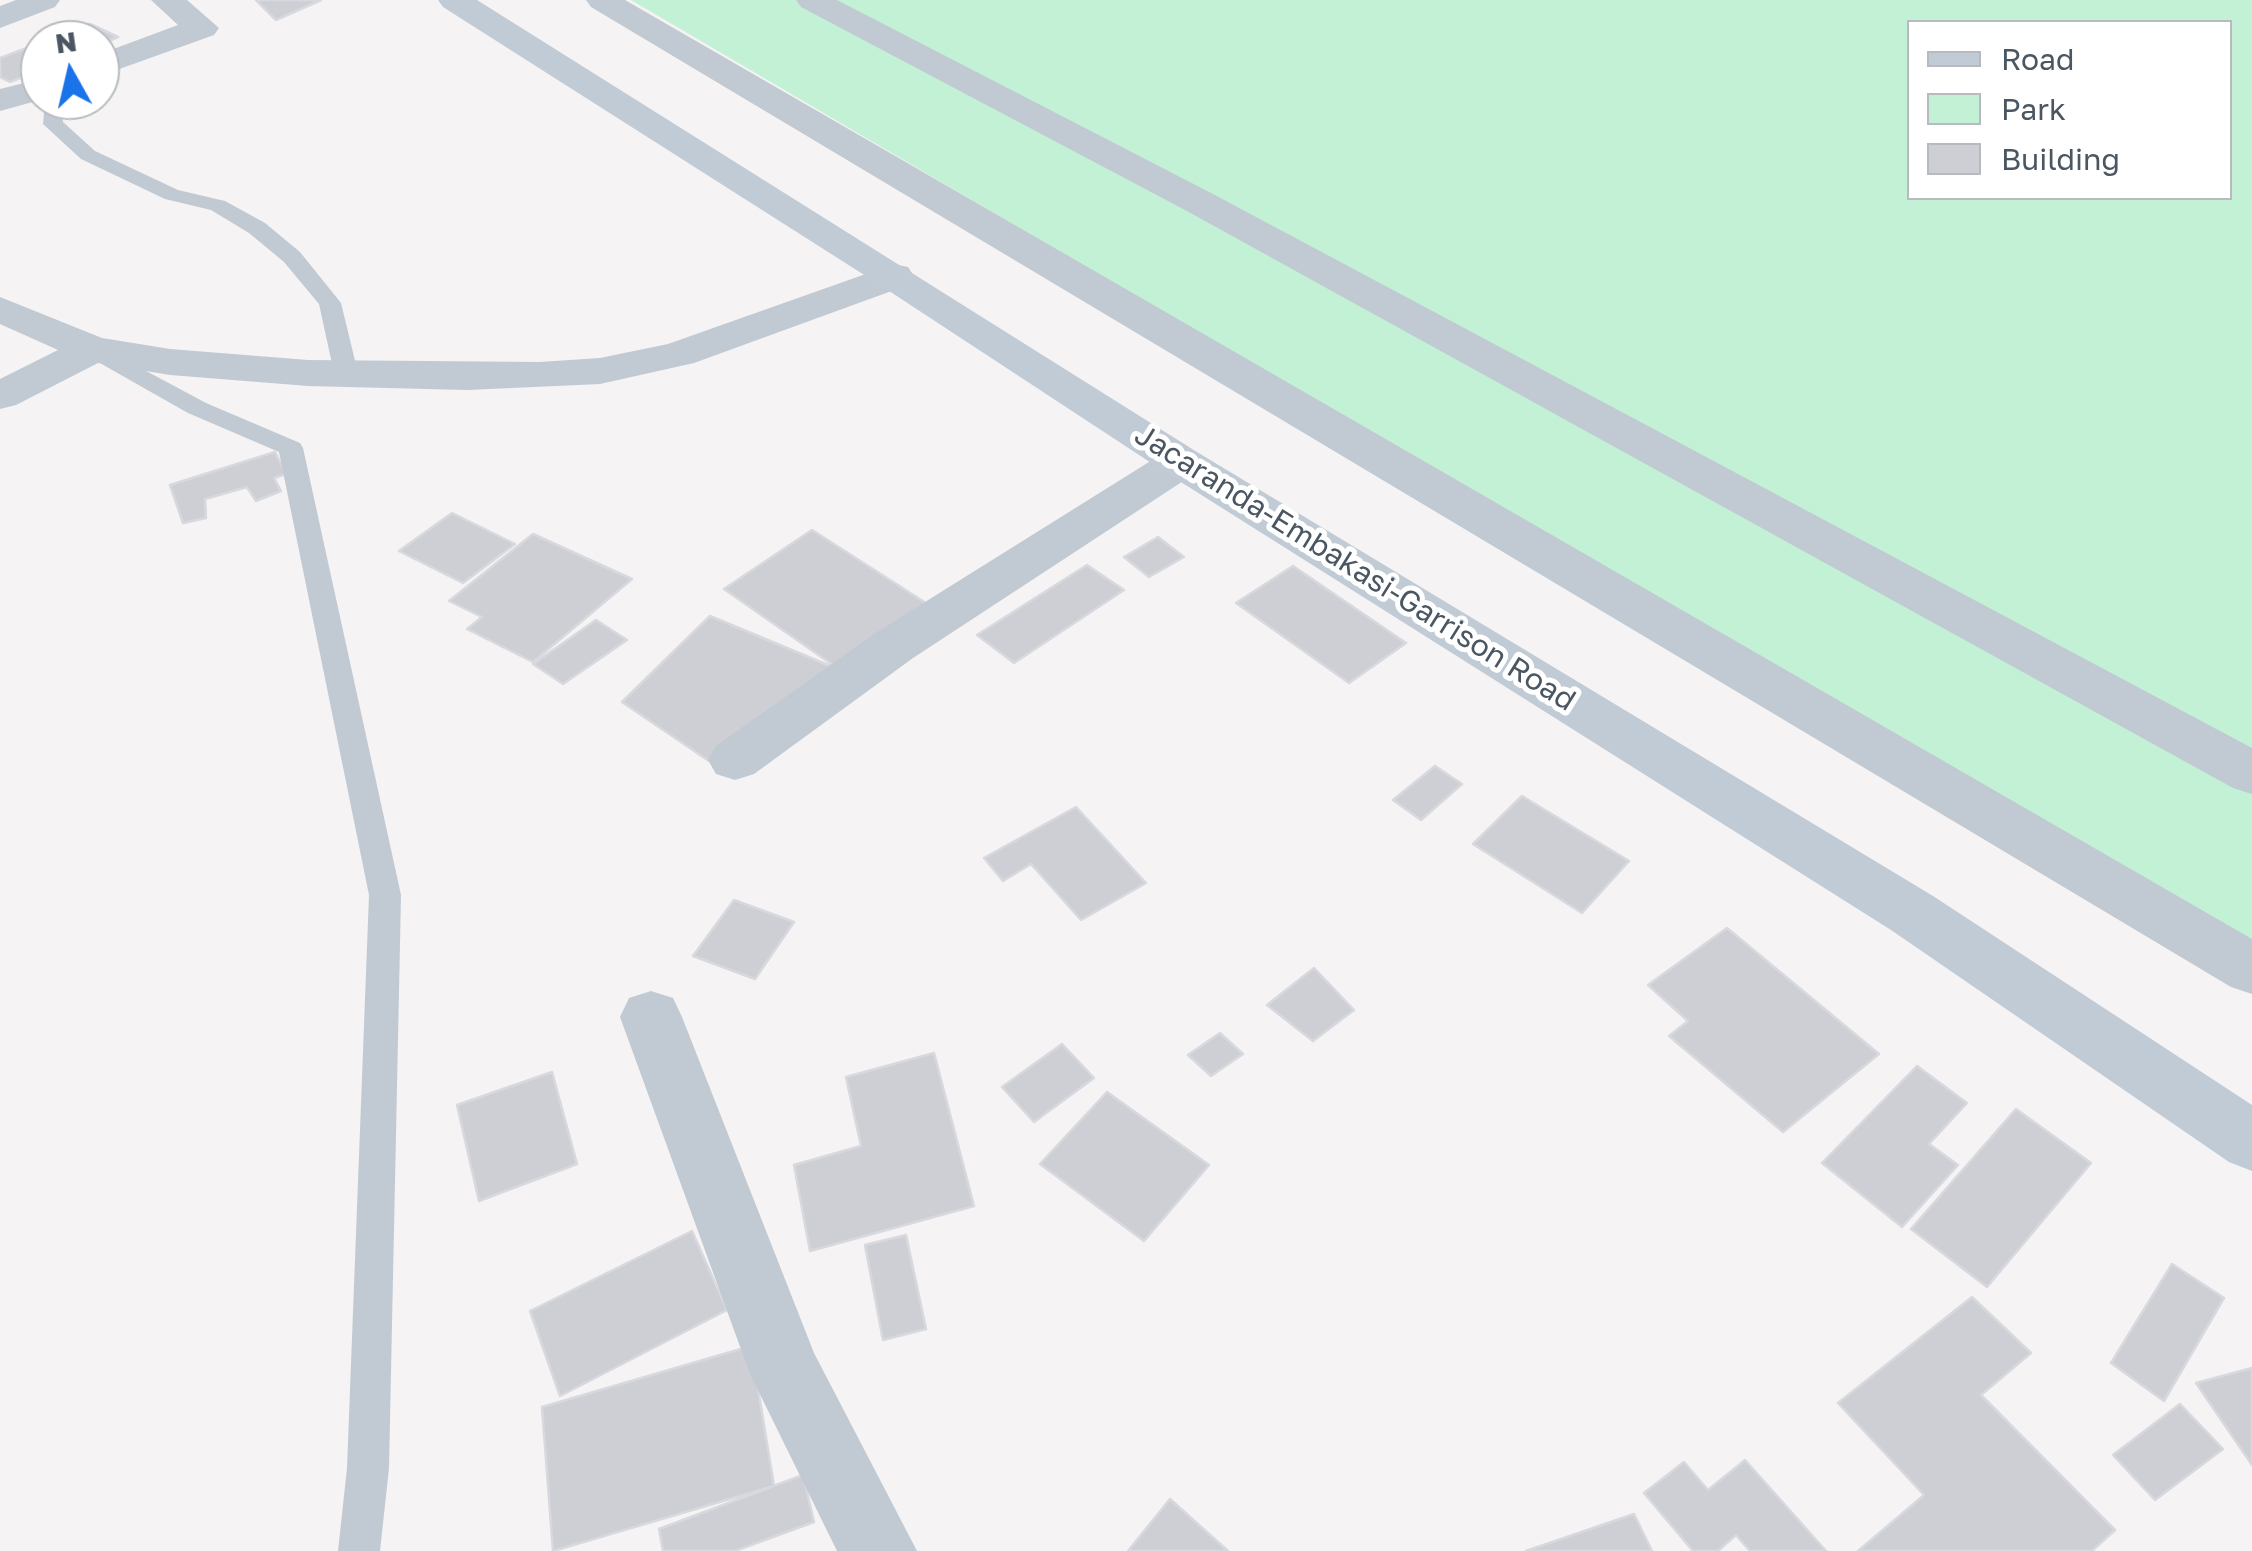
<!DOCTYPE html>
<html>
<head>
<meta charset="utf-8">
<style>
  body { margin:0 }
  #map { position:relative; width:2252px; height:1551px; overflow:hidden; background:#f5f3f3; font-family:"Golos Text",sans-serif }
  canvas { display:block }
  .legend { position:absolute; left:1907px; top:20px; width:325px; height:180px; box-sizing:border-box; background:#fff; border:2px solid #b7bbc0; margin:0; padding:12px 18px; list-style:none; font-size:30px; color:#4a5661 }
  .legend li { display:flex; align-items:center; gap:20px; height:50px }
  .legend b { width:50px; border:2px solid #b7bbc0 }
  .north { position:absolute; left:20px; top:20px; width:100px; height:100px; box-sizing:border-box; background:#fff; border:2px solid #b7bbc0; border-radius:50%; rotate:352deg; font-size:28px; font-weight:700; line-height:40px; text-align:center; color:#4a5661 }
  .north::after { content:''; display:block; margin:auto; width:35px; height:45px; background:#1a73e8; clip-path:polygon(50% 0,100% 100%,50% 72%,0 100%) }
</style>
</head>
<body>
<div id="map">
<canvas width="2252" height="1551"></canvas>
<ul class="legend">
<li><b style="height:12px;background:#c1cbd6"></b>Road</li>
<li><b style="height:28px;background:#c3f1d5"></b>Park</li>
<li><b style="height:28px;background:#cdcfd5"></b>Building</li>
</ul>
<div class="north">N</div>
</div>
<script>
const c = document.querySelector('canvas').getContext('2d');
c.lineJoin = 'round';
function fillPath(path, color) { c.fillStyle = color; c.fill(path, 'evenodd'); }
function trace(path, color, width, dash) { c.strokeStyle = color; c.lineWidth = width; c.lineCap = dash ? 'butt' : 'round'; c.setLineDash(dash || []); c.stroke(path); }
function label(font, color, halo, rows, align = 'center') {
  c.font = font + ' "Golos Text",sans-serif'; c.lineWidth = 10; c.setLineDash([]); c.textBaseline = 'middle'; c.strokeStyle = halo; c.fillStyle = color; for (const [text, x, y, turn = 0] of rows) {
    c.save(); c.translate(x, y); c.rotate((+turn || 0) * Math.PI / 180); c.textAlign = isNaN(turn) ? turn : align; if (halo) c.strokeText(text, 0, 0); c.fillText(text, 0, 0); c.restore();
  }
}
fillPath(new Path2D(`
  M 631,0 L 2252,0 L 2252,951 ZM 1910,22 L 2230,22 L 2230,198 L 1910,198 Z`), '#c3f1d5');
const building = new Path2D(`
  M 256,0 L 321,0 L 276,20 Z
  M 90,24 L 118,37 L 100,45 L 100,40 L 48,40 Z
  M 40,43 L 40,70 L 10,82 L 0,77 L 0,58 Z
  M 275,452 L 286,474 L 274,478 L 281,491 L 256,501 L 247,487 L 205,499 L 206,518 L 183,523 L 170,485 Z
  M 452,513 L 515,544 L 463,583 L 399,551 Z
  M 812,530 L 929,605 L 840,670 L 724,589 Z
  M 533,534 L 632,579 L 533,662 L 467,629 L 482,617 L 449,601 Z
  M 1158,537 L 1184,557 L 1149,577 L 1124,557 Z
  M 1087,565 L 1124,590 L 1014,663 L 977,635 Z
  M 1293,566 L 1406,643 L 1349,683 L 1236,603 Z
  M 710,616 L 840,670 L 709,761 L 622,702 Z
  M 596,620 L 627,640 L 563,684 L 533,664 Z
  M 1435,766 L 1462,784 L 1421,820 L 1393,800 Z
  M 1522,796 L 1629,861 L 1582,913 L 1473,844 Z
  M 1076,807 L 1146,883 L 1081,920 L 1031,864 L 1003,881 L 984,858 Z
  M 734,900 L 794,922 L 755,979 L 693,956 Z
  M 1727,928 L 1879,1054 L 1783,1132 L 1669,1036 L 1688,1021 L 1648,985 Z
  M 1314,968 L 1354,1010 L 1313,1041 L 1267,1005 Z
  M 1220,1033 L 1243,1054 L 1211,1076 L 1188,1055 Z
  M 1062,1044 L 1094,1078 L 1034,1122 L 1002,1087 Z
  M 934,1053 L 974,1206 L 810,1251 L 794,1165 L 861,1146 L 846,1077 Z
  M 1917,1066 L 1967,1103 L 1929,1144 L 1958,1165 L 1902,1227 L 1822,1163 Z
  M 552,1072 L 577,1164 L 479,1201 L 457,1105 Z
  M 1107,1092 L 1209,1165 L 1144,1241 L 1040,1164 Z
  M 2016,1109 L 2091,1163 L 1987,1287 L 1911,1229 Z
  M 692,1231 L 727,1310 L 560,1396 L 530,1311 Z
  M 906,1235 L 926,1329 L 883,1340 L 865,1245 Z
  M 2172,1264 L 2224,1298 L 2164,1401 L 2111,1363 Z
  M 1972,1297 L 2031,1353 L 1981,1395 L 2115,1530 L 2092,1551 L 1858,1551 L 1924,1495 L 1838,1403 Z
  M 751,1346 L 774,1486 L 553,1551 L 542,1407 Z
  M 2252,1368 L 2252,1465 L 2196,1383 Z
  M 2180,1404 L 2223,1449 L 2155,1500 L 2113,1455 Z
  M 1745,1460 L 1826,1551 L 1750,1551 L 1736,1535 L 1718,1551 L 1693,1551 L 1644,1493 L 1684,1462 L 1708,1490 Z
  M 803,1475 L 814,1522 L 735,1551 L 663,1551 L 659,1529 Z
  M 1170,1499 L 1228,1551 L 1128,1551 Z
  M 1634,1514 L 1652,1551 L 1526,1551 Z`);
fillPath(building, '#cdcfd5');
trace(building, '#d7d9de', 2.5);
fillPath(new Path2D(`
  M 45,100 L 61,100 L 63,122 L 95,151 L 178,190 L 225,201 L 265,223 L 300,252 L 341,303 L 358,373 L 354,378 L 346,380 L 334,373 L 319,304 L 284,262 L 249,233 L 211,210 L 165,199 L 81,159 L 43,124 Z
  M 92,342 L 206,403 L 300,443 L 303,448 L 401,895 L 389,1468 L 380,1551 L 338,1551 L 347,1468 L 369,895 L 279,452 L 188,413 L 84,354 L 80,349 Z`), '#c1cad2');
fillPath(new Path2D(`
  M 16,0 L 60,0 L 55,7 L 0,28 L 0,6 Z
  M 151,0 L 187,0 L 219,28 L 214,35 L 100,76 L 100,54 L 178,25 Z
  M 586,0 L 625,0 L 2252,939 L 2252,994 L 2231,987 L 591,7 Z
  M 796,0 L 837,0 L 1213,194 L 2252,748 L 2252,794 L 2233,788 L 1185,210 L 801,7 Z
  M 40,79 L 40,100 L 0,111 L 0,89 Z
  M 894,264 L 908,267 L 914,276 L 908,285 L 694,363 L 600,384 L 467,390 L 308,386 L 170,375 L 98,363 L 16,405 L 0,409 L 0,379 L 58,350 L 0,324 L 0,297 L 102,338 L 170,349 L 308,360 L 540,362 L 600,358 L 668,344 Z
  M 1181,448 L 1197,452 L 1204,462 L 1197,472 L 913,658 L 754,774 L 735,780 L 716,774 L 708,760 L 716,746 L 877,632 L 1165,452 Z
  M 651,991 L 673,998 L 682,1017 L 814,1353 L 917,1551 L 837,1551 L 750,1374 L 620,1017 L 629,998 Z`), '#c1cad2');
fillPath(new Path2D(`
  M 438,0 L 477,0 L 1197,452 L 1933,896 L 2252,1105 L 2252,1171 L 2229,1162 L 1891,930 L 1165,472 L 880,285 L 443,7 Z`), '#c1cbd6');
label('30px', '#4a5661', '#fff', [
  ["Jacaranda-Embakasi-Garrison Road",1355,568,32]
]);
</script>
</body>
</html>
